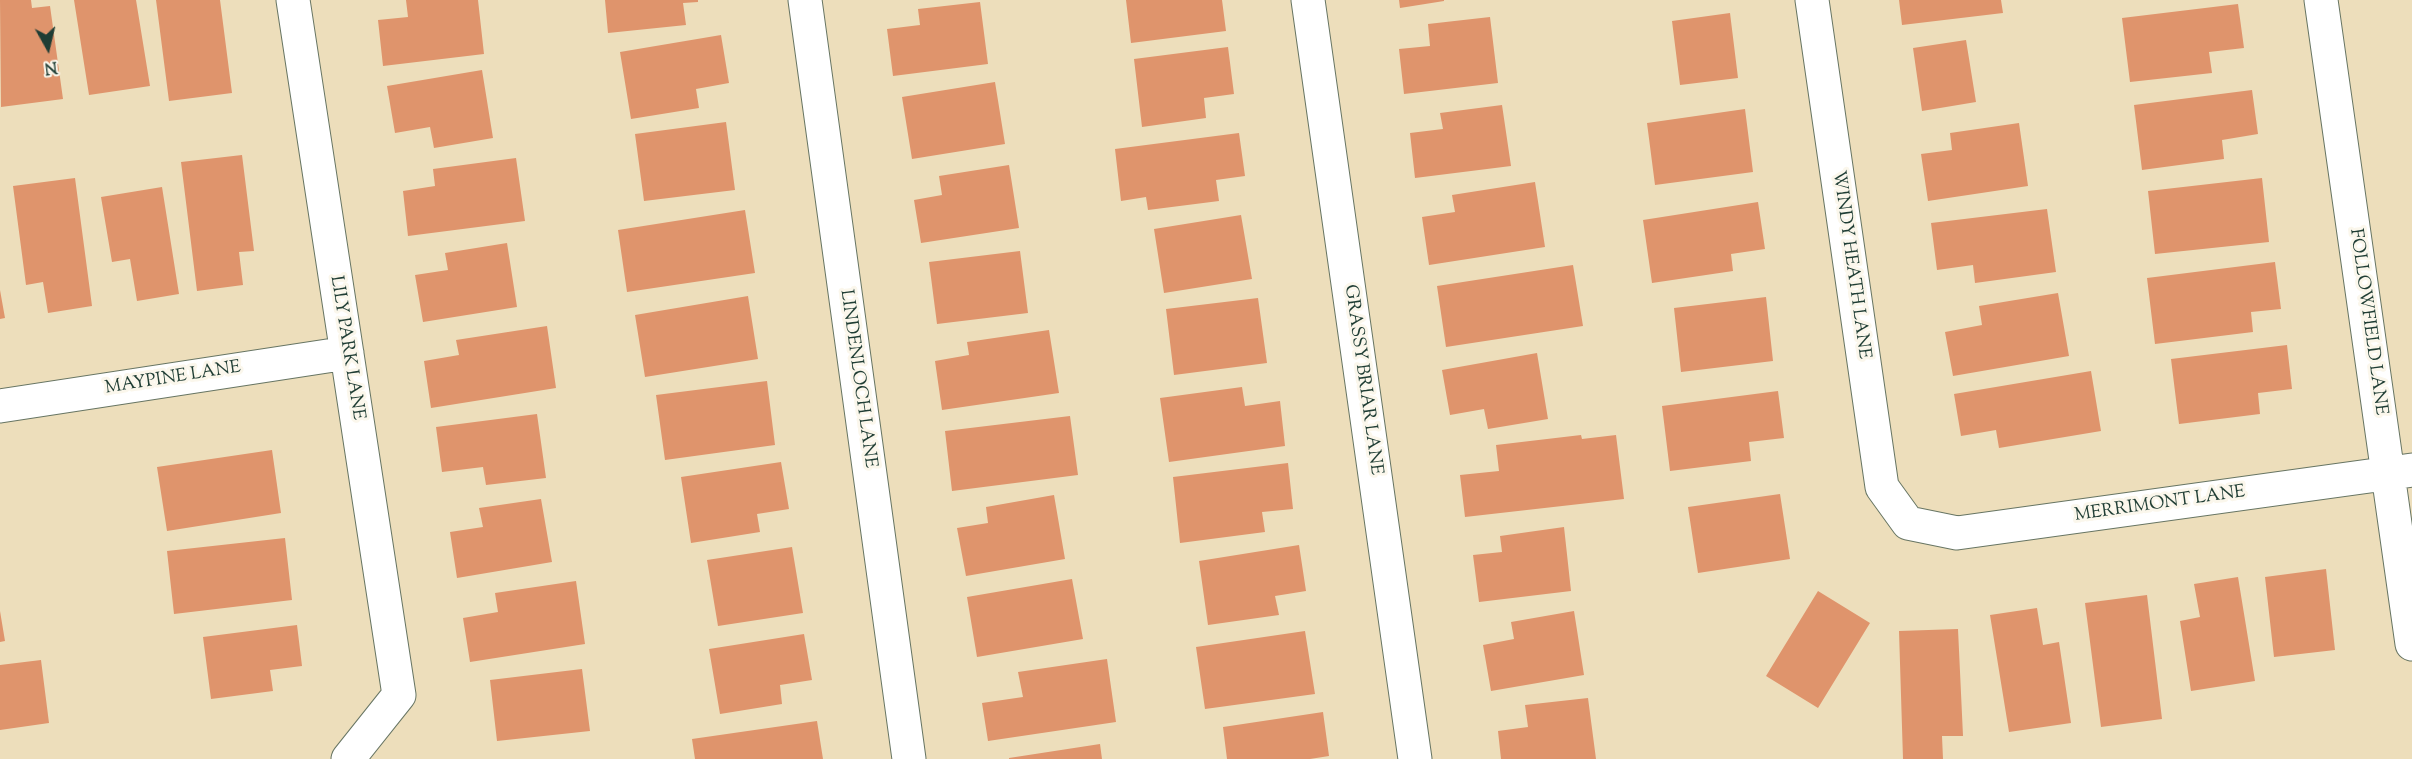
<!DOCTYPE html>
<html>
<head>
<meta charset="utf-8">
<style>
  body { margin:0 }
  #map { position:relative; width:2412px; height:759px; overflow:hidden; background:#eddebb; font-family:"Sorts Mill Goudy",serif }
  canvas { display:block }
  .north { position:absolute; left:18px; top:18px; width:60px; height:60px; -webkit-text-stroke:4px #fbf7ec; paint-order:stroke; rotate:172deg; font-size:16px; font-weight:700; line-height:24px; text-align:center; color:#1f3d34 }
  .north::after { content:''; display:block; margin:auto; width:21px; height:27px; background:#1f3d34; clip-path:polygon(50% 0,100% 100%,50% 72%,0 100%) }
</style>
</head>
<body>
<div id="map">
<canvas width="2412" height="759"></canvas>
<div class="north">N</div>
</div>
<script>
const c = document.querySelector('canvas').getContext('2d');
c.lineJoin = 'round';
function fillPath(path, color) { c.fillStyle = color; c.fill(path, 'evenodd'); }
function trace(path, color, width, dash) { c.strokeStyle = color; c.lineWidth = width; c.lineCap = dash ? 'butt' : 'round'; c.setLineDash(dash || []); c.stroke(path); }
function label(font, color, halo, rows, align = 'center') {
  c.font = font + ' "Sorts Mill Goudy",serif'; c.lineWidth = 6; c.setLineDash([]); c.textBaseline = 'middle'; c.strokeStyle = halo; c.fillStyle = color; for (const [text, x, y, turn = 0] of rows) {
    c.save(); c.translate(x, y); c.rotate((+turn || 0) * Math.PI / 180); c.textAlign = isNaN(turn) ? turn : align; if (halo) c.strokeText(text, 0, 0); c.fillText(text, 0, 0); c.restore();
  }
}
fillPath(new Path2D(`
  M 0,0 L 31,0 L 32,8 L 50,6 L 63,99 L 1,107 Z
  M 74,0 L 136,0 L 150,86 L 89,95 Z
  M 156,0 L 220,0 L 232,93 L 169,101 Z
  M 406,0 L 478,0 L 484,54 L 383,66 L 378,20 L 408,17 Z
  M 605,0 L 698,0 L 698,2 L 683,3 L 686,25 L 608,33 Z
  M 1126,0 L 1222,0 L 1226,31 L 1131,43 Z
  M 1399,0 L 1444,0 L 1444,1 L 1400,8 Z
  M 1899,0 L 2001,0 L 2003,13 L 1902,25 Z
  M 980,2 L 988,64 L 893,76 L 887,29 L 920,25 L 918,9 Z
  M 2238,4 L 2244,48 L 2209,52 L 2212,73 L 2130,82 L 2122,18 Z
  M 1730,13 L 1738,78 L 1680,85 L 1672,21 Z
  M 1490,17 L 1498,83 L 1404,94 L 1399,49 L 1430,46 L 1428,24 Z
  M 721,35 L 729,83 L 696,89 L 699,108 L 631,119 L 620,52 Z
  M 1966,40 L 1976,102 L 1922,111 L 1913,48 Z
  M 1228,47 L 1234,94 L 1204,98 L 1206,118 L 1142,127 L 1134,59 Z
  M 482,70 L 493,138 L 434,148 L 430,127 L 395,133 L 387,86 Z
  M 995,82 L 1005,144 L 912,159 L 902,97 Z
  M 2252,90 L 2258,134 L 2222,140 L 2224,159 L 2142,170 L 2134,105 Z
  M 1502,105 L 1511,166 L 1415,178 L 1410,133 L 1443,129 L 1440,113 Z
  M 1745,109 L 1753,172 L 1655,185 L 1647,123 Z
  M 726,122 L 735,190 L 644,201 L 635,134 Z
  M 2019,123 L 2028,186 L 1928,201 L 1921,154 L 1952,150 L 1950,133 Z
  M 1239,133 L 1245,176 L 1216,180 L 1219,201 L 1148,210 L 1146,197 L 1121,201 L 1115,149 Z
  M 242,155 L 254,251 L 239,252 L 243,285 L 197,291 L 181,162 Z
  M 516,158 L 525,221 L 408,236 L 403,191 L 435,186 L 433,169 Z
  M 1009,165 L 1019,228 L 921,243 L 914,200 L 942,195 L 939,176 Z
  M 75,178 L 92,306 L 48,313 L 43,282 L 26,285 L 13,186 Z
  M 2262,178 L 2269,242 L 2155,254 L 2148,191 Z
  M 1535,182 L 1545,247 L 1429,265 L 1422,217 L 1455,212 L 1452,195 Z
  M 162,187 L 179,294 L 137,301 L 130,259 L 112,262 L 101,197 Z
  M 1758,202 L 1765,249 L 1731,254 L 1733,271 L 1652,283 L 1643,220 Z
  M 2047,209 L 2056,272 L 1975,283 L 1973,265 L 1937,270 L 1931,223 Z
  M 745,210 L 755,273 L 627,292 L 618,230 Z
  M 1241,215 L 1252,279 L 1164,293 L 1154,229 Z
  M 507,243 L 517,307 L 423,322 L 415,275 L 448,270 L 445,253 Z
  M 1020,251 L 1028,313 L 937,324 L 929,262 Z
  M 2275,262 L 2281,309 L 2251,312 L 2253,332 L 2155,344 L 2147,278 Z
  M 1573,265 L 1583,326 L 1446,347 L 1437,286 Z
  M 0,290 L 5,318 L 0,319 Z
  M 2058,293 L 2069,356 L 1953,376 L 1945,332 L 1982,325 L 1979,306 Z
  M 748,296 L 758,359 L 645,377 L 635,315 Z
  M 1766,297 L 1773,361 L 1681,372 L 1674,308 Z
  M 1258,298 L 1267,363 L 1174,375 L 1166,309 Z
  M 547,326 L 556,388 L 431,408 L 424,361 L 459,355 L 456,340 Z
  M 1049,330 L 1059,393 L 942,410 L 935,361 L 969,355 L 967,342 Z
  M 2287,345 L 2292,389 L 2258,393 L 2260,414 L 2179,424 L 2171,359 Z
  M 1537,353 L 1548,419 L 1488,429 L 1484,409 L 1450,415 L 1442,370 Z
  M 2091,371 L 2101,431 L 1999,448 L 1996,430 L 1961,436 L 1954,394 Z
  M 767,381 L 775,445 L 665,460 L 656,395 Z
  M 1242,387 L 1245,406 L 1280,401 L 1285,446 L 1169,462 L 1160,398 Z
  M 1778,391 L 1784,438 L 1749,442 L 1751,461 L 1670,471 L 1662,406 Z
  M 537,414 L 546,478 L 486,485 L 483,467 L 442,472 L 436,427 Z
  M 1070,416 L 1078,475 L 952,491 L 945,431 Z
  M 1581,435 L 1582,439 L 1616,435 L 1624,499 L 1465,517 L 1460,475 L 1499,471 L 1496,445 Z
  M 272,450 L 281,513 L 167,531 L 157,467 Z
  M 781,462 L 789,509 L 757,514 L 760,532 L 691,543 L 681,477 Z
  M 1288,463 L 1293,509 L 1262,512 L 1265,532 L 1180,543 L 1173,477 Z
  M 1780,494 L 1790,559 L 1698,573 L 1688,507 Z
  M 1054,495 L 1065,559 L 966,576 L 957,528 L 988,523 L 986,507 Z
  M 541,499 L 552,562 L 457,578 L 450,532 L 483,527 L 479,508 Z
  M 1564,527 L 1571,591 L 1479,602 L 1473,555 L 1502,552 L 1500,536 Z
  M 285,538 L 292,600 L 174,614 L 167,551 Z
  M 1299,545 L 1306,591 L 1275,596 L 1279,615 L 1208,625 L 1199,561 Z
  M 792,547 L 803,613 L 718,626 L 707,560 Z
  M 2326,569 L 2335,650 L 2274,657 L 2265,577 Z
  M 2238,577 L 2255,681 L 2191,691 L 2180,621 L 2200,617 L 2194,584 Z
  M 1072,579 L 1083,639 L 977,657 L 967,597 Z
  M 576,581 L 585,644 L 470,662 L 463,618 L 498,612 L 495,593 Z
  M 1818,591 L 1870,623 L 1818,708 L 1766,676 Z
  M 2147,595 L 2162,719 L 2101,727 L 2085,603 Z
  M 2037,608 L 2043,645 L 2059,642 L 2071,723 L 2009,732 L 1990,615 Z
  M 0,611 L 5,641 L 0,642 Z
  M 1574,611 L 1584,675 L 1491,691 L 1483,645 L 1514,639 L 1511,622 Z
  M 297,625 L 302,666 L 270,670 L 273,691 L 211,699 L 203,637 Z
  M 1958,629 L 1963,736 L 1942,736 L 1943,759 L 1903,759 L 1899,631 Z
  M 1305,631 L 1315,694 L 1205,709 L 1196,647 Z
  M 804,634 L 812,680 L 780,685 L 782,704 L 720,714 L 709,649 Z
  M 1107,659 L 1116,722 L 988,741 L 982,703 L 1023,697 L 1018,672 Z
  M 41,660 L 49,723 L 0,730 L 0,665 Z
  M 582,669 L 590,731 L 497,741 L 490,680 Z
  M 1588,698 L 1596,759 L 1501,759 L 1498,731 L 1528,727 L 1525,705 Z
  M 1323,712 L 1329,756 L 1310,759 L 1227,759 L 1223,727 Z
  M 817,721 L 823,759 L 695,759 L 692,739 Z
  M 1100,744 L 1102,759 L 1009,759 L 1009,758 Z`), '#df946c');
const street = new Path2D(`
  M 293,0 L 399,695 L 348,759
  M 805,0 L 909,759
  M 1308,0 L 1415,759
  M 1812,0 L 1882,487 L 1908,523 L 1957,533 L 2412,470
  M 2321,0 L 2412,644
  M 0,406 L 347,353`);
trace(street, '#677563', 35);
trace(street, '#fff', 33);
label('18px', '#1f3d34', '#fbf7ec', [
  ["WINDY HEATH LANE",1850,265,82],
  ["FOLLOWFIELD LANE",2367,322,82],
  ["LILY PARK LANE",346,348,81],
  ["MAYPINE LANE",173,379,-9],
  ["LINDENLOCH LANE",857,379,82],
  ["GRASSY BRIAR LANE",1362,380,82],
  ["MERRIMONT LANE",2160,505,-8]
]);
</script>
</body>
</html>
